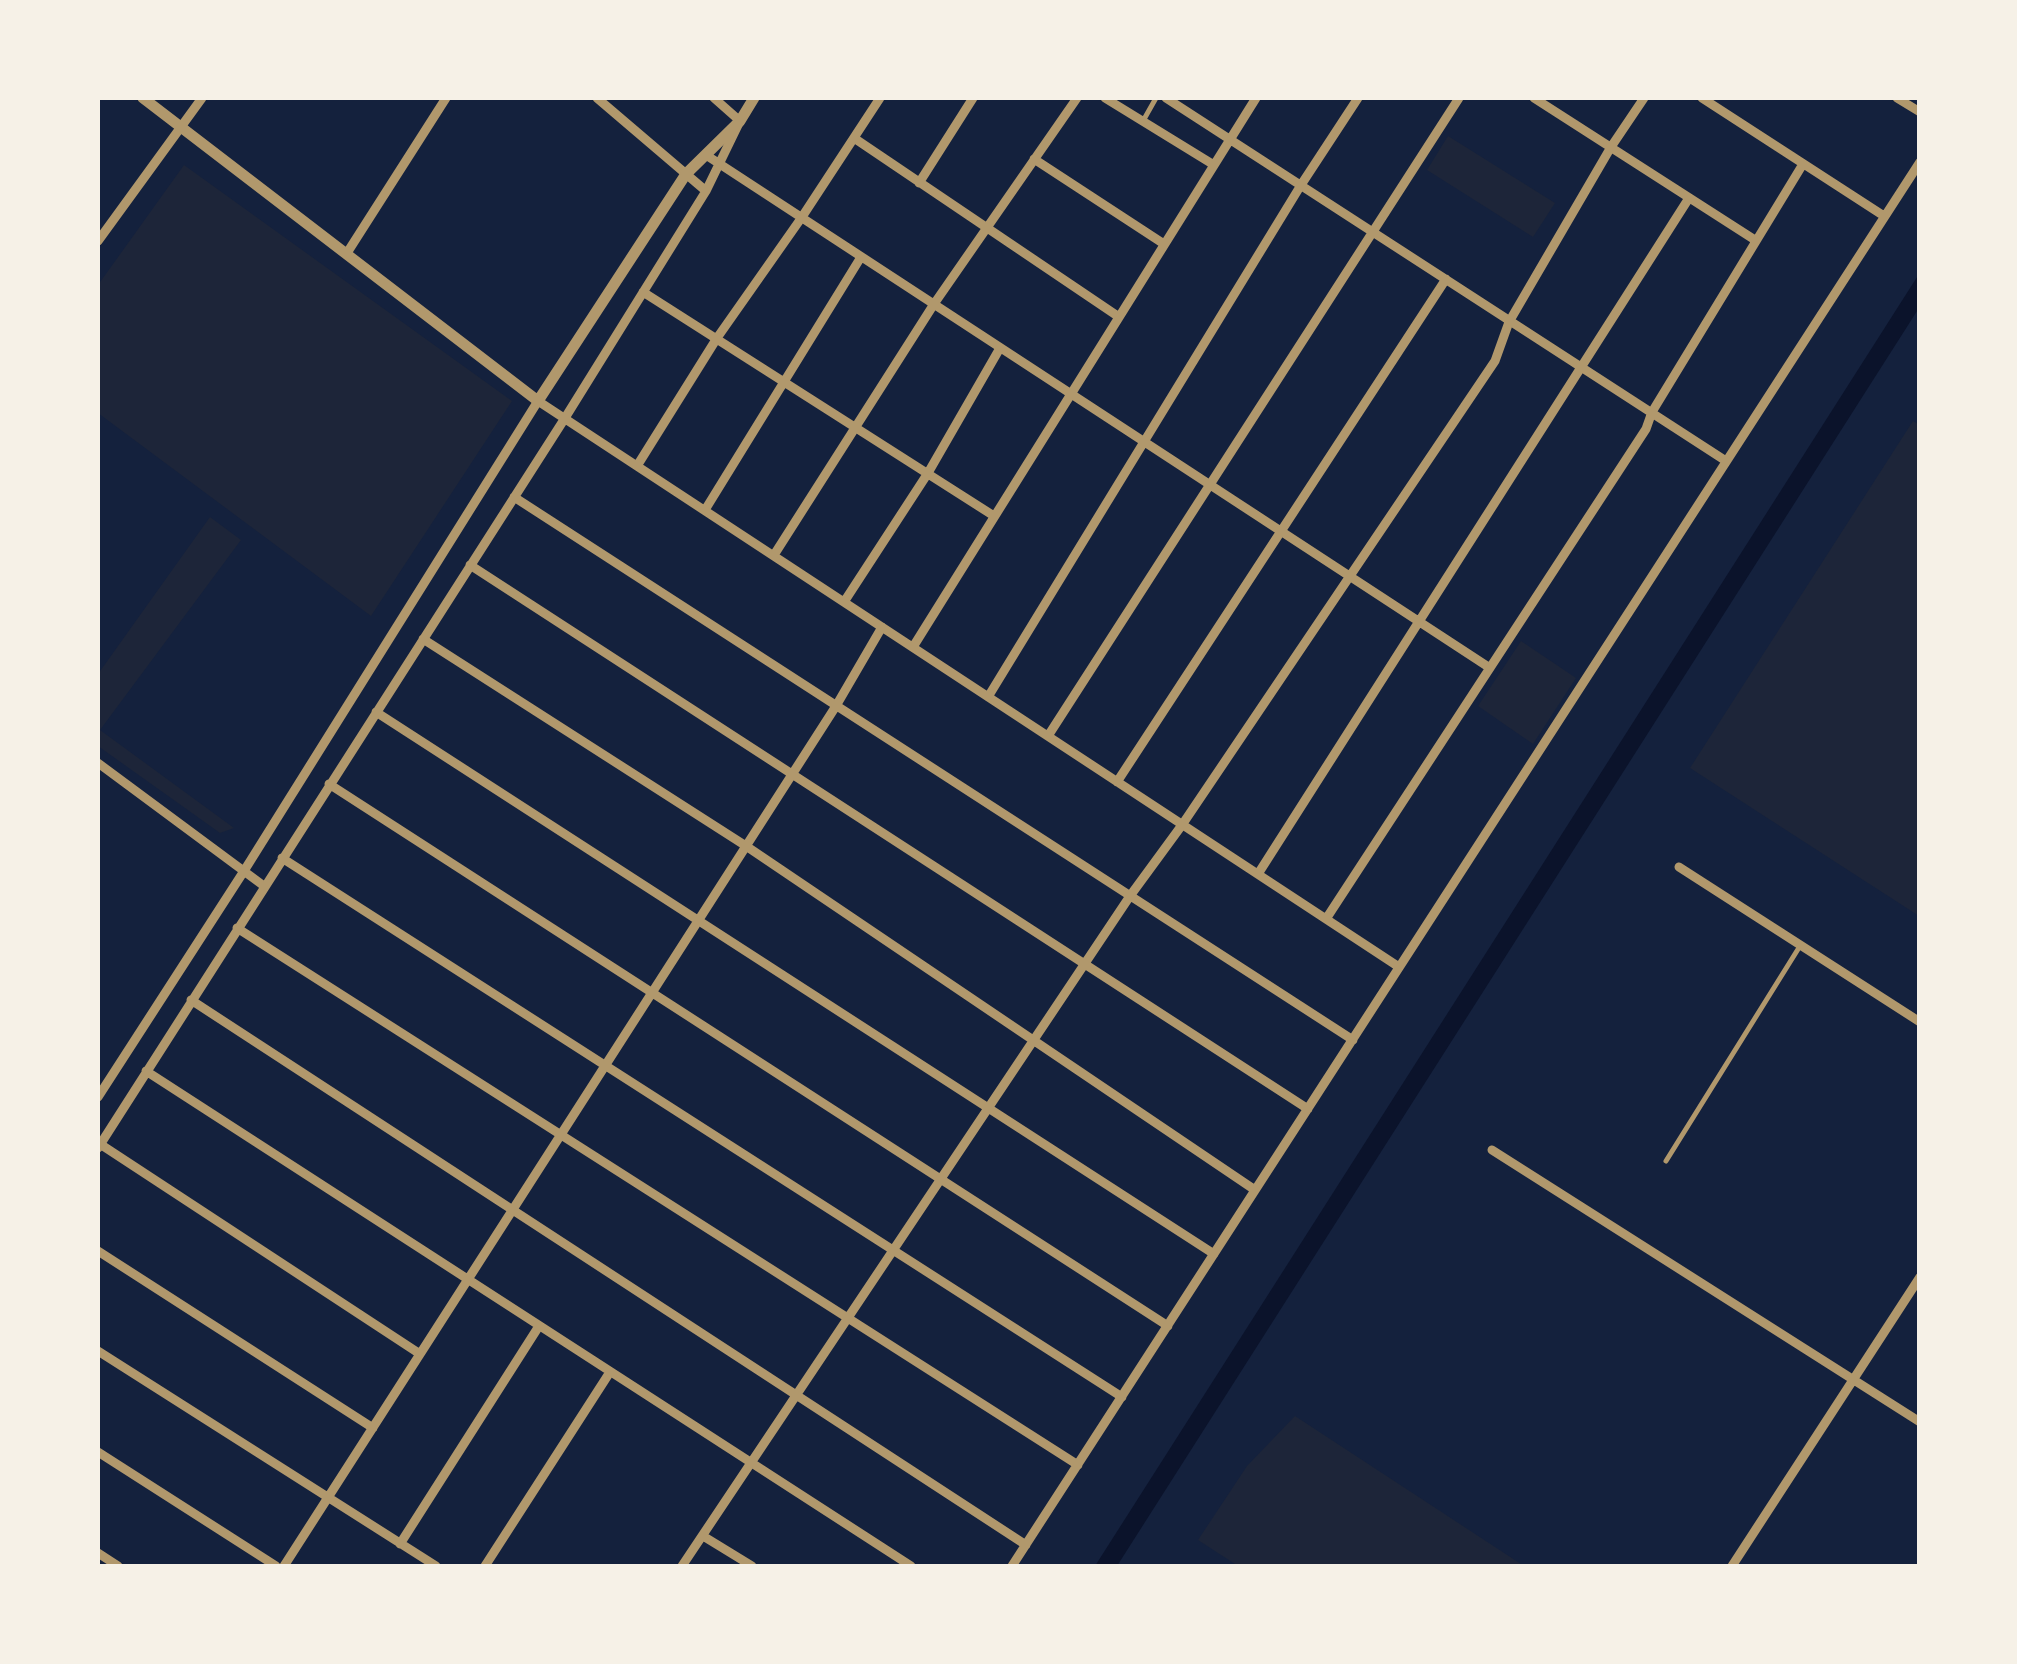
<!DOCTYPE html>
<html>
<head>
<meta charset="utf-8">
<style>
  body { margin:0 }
  #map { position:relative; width:2017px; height:1664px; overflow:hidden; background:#14213d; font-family:Poppins,sans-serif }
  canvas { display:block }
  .frame { position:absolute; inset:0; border:100px solid #f6f1e7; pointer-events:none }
</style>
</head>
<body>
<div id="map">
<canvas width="2017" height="1664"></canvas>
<div class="frame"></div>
</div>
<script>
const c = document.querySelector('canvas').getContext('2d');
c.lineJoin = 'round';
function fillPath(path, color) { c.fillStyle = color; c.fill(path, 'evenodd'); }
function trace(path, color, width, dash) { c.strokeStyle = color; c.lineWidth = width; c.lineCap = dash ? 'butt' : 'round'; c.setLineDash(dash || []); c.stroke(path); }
fillPath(new Path2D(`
  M 1448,136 L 1555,203 L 1533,237 L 1427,170 Z
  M 184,165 L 512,401 L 371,616 L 98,413 L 98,285 Z
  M 1913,421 L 1920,425 L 1919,916 L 1690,768 Z
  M 210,517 L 241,540 L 100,730 L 234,828 L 220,833 L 98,746 L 98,674 Z
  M 1521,641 L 1576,678 L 1533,744 L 1478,706 Z
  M 1295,1416 L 1524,1566 L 1238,1566 L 1198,1540 L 1247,1466 Z`), '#1d2539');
fillPath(new Path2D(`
  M 1919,274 L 1919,308 L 1117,1566 L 1095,1566 Z`), '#0b132b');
trace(new Path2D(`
  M 1143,121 L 1156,98
  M 1666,1161 L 1800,946`), '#b1986c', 5);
trace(new Path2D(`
  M 597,98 L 706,191
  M 1105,98 L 1214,165
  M 1166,98 L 1726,461
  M 1534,98 L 1755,240
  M 1702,98 L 1884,216
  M 1897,98 L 1920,112
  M 854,138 L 1119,317
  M 706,155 L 1490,668
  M 1034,159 L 1164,244
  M 919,183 L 973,98
  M 98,241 L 202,98
  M 347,253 L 446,98
  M 643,292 L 994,516
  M 637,466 L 717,338 L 802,217 L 880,98
  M 514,497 L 1353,1040
  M 705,510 L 861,257
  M 774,555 L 934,304 L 1077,98
  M 470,565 L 1308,1109
  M 844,602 L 928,473 L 1000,348
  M 423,639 L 746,846 L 1255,1190
  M 913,647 L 1256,98
  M 988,697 L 1301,185 L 1358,98
  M 376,712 L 1214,1254
  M 1048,736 L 1459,98
  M 98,763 L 264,886
  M 1117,782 L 1446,279
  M 329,784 L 1168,1326
  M 282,858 L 1122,1397
  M 1679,867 L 1920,1022
  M 1258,874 L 1689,198
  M 1326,919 L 1646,429 L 1652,412 L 1803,164
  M 237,928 L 1078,1465
  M 191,1000 L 1026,1545
  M 146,1071 L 911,1566
  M 98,1097 L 244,871 L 538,401 L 1399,967
  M 100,1144 L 420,1354
  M 98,1148 L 565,418 L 706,191 L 740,121 L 714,98
  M 1492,1150 L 1920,1422
  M 98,1251 L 373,1428
  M 98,1351 L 436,1566
  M 98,1452 L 276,1566
  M 703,1536 L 752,1566
  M 400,1544 L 539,1326
  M 98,1553 L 118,1566
  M 284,1566 L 836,706 L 882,627
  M 485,1566 L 610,1372
  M 682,1566 L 1130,896 L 1182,825 L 1495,361 L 1509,322 L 1611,147 L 1644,98
  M 1012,1566 L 1920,162
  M 1732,1566 L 1920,1277`), '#b1986c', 9);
trace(new Path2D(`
  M 143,98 L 538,401 L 686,174 L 740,121 L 754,98`), '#b1986c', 11);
</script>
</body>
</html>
